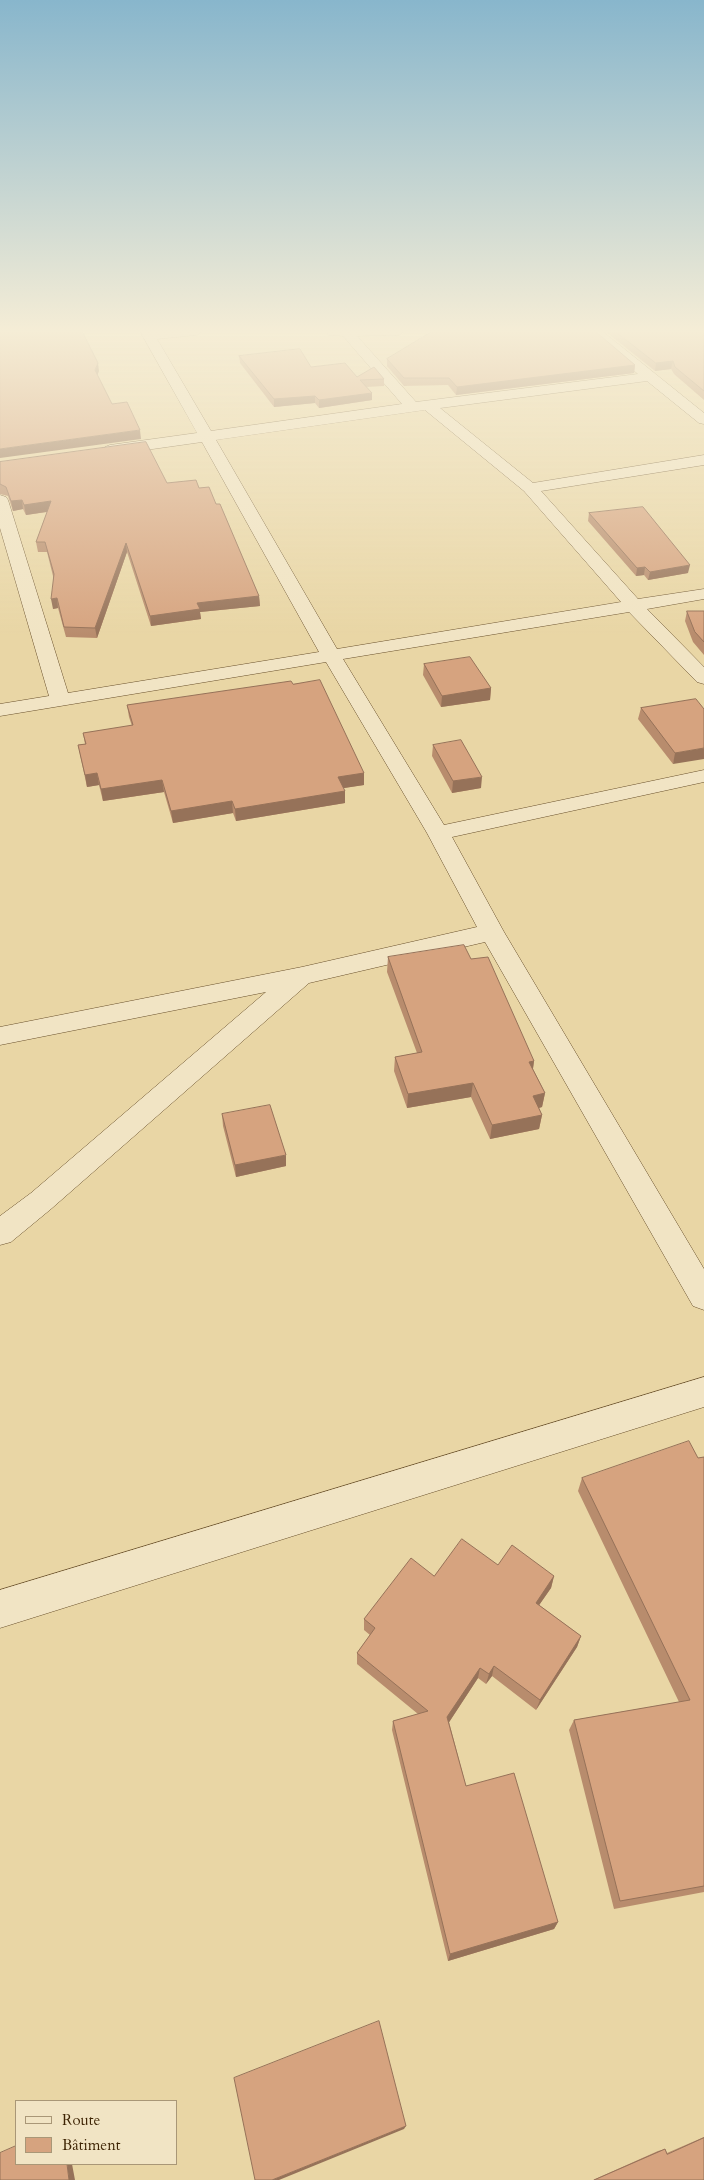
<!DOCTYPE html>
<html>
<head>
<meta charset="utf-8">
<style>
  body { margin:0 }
  #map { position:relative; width:704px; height:2180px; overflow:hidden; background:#e9d6a5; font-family:Cardo,serif }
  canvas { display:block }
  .legend { position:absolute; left:15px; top:2100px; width:162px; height:65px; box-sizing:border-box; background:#f1e4c4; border:1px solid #a99777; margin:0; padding:6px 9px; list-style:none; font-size:15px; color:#3e2404 }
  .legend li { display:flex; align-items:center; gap:10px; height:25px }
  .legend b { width:25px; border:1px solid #a99777 }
</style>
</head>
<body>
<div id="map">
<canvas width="704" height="2180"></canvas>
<ul class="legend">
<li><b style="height:6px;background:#f1e4c4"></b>Route</li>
<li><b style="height:14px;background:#d6a37f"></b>Bâtiment</li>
</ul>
</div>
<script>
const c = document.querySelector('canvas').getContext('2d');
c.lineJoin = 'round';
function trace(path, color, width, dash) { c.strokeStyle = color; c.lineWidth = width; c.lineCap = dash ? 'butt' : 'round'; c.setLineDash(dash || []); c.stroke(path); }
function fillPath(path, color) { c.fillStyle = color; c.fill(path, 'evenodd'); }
const minor = new Path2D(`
  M 140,331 L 203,331 L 197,335 L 157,339 L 211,431 L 402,404 L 343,336 L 328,335 L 327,331 L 405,331 L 399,335 L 357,336 L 416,402 L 638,374 L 587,331 L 602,331 L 704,413 L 704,424 L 699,423 L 647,381 L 440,408 L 533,483 L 704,455 L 704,465 L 541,491 L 638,599 L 704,589 L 704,599 L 647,609 L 704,667 L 704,684 L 697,682 L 629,612 L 343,659 L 444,825 L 704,770 L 704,782 L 452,837 L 504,932 L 704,1269 L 704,1310 L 693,1306 L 485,942 L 309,983 L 51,1209 L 11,1242 L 0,1245 L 0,1216 L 31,1193 L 266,992 L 0,1045 L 0,1027 L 302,967 L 477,927 L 427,833 L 326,662 L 0,716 L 0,704 L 49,696 L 0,528 L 0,495 L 6,497 L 8,500 L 68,693 L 319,652 L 202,442 L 110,455 L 105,453 L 102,450 L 105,447 L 110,445 L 197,433 ZM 425,410 L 524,491 L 621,602 L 337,649 L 216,440 Z
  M 704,1377 L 704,1407 L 0,1628 L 0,1590 Z`);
trace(minor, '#69502c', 1);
fillPath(minor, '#f1e4c4');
fillPath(new Path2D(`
  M 605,331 L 704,331 L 704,400 L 674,374 L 671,369 L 655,371 Z
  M 239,356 L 311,367 L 357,377 L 384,379 L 384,386 L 366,387 L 372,400 L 319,408 L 315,403 L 274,407 L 240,363 Z
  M 387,359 L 635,365 L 634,373 L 456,395 L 448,385 L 404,386 L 387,366 Z
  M 0,462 L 199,488 L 216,504 L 259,596 L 260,606 L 200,612 L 201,619 L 151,626 L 127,552 L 97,638 L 66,637 L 58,608 L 53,609 L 53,576 L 47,552 L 38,552 L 36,542 L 47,512 L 26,515 L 23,509 L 13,511 L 8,496 L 0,494 Z
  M 589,513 L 688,573 L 648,580 L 644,575 L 636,576 L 588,521 Z
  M 687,611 L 704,611 L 704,655 L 693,642 L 685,621 Z
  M 424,664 L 491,688 L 490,700 L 441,707 L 423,675 Z
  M 293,684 L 364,773 L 364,785 L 343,788 L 345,791 L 345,803 L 236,821 L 233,813 L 173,823 L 164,792 L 103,801 L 99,785 L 87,787 L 78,745 L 85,744 L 83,733 L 132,726 L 129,717 L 127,705 Z
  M 696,699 L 673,764 L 638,719 L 641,708 Z
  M 433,745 L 481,788 L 452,793 L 432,756 Z
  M 388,957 L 471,959 L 534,1061 L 533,1069 L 545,1093 L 542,1107 L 539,1108 L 542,1115 L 539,1129 L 490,1139 L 471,1097 L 407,1108 L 394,1071 L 395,1057 L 417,1053 L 387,972 Z
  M 222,1114 L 286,1166 L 236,1177 L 223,1126 Z
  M 704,1457 L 704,1892 L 614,1909 L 569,1730 L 574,1720 L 679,1702 L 578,1491 L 582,1478 L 698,1458 Z
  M 498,1565 L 554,1576 L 551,1588 L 539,1605 L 581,1636 L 577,1647 L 536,1710 L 492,1676 L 486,1684 L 478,1678 L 449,1722 L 466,1786 L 558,1922 L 554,1929 L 448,1961 L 392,1730 L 393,1721 L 418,1714 L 357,1664 L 357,1653 L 370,1635 L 364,1630 L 364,1619 L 434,1576 Z
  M 704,2137 L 704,2180 L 593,2180 L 658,2151 L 665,2149 L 667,2153 Z`), '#b88c6d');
fillPath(new Path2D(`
  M 673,361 L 671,369 L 655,371 L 656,363 Z
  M 98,363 L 99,371 L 96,379 L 95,370 Z
  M 635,365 L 634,373 L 456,395 L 457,387 Z
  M 372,393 L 372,400 L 319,408 L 319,400 Z
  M 315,396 L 315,403 L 274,407 L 274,399 Z
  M 140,430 L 141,439 L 0,458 L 0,449 Z
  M 22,500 L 23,509 L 13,511 L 11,501 Z
  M 51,501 L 52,511 L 26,515 L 24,505 Z
  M 126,543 L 127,552 L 97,638 L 95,628 Z
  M 690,565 L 688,573 L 648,580 L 650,572 Z
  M 645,567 L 644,575 L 636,576 L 637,568 Z
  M 259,596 L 260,606 L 200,612 L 201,619 L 151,626 L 150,616 L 197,603 Z
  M 57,598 L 58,608 L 53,609 L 51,599 Z
  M 491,688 L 490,700 L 441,707 L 442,696 Z
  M 704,748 L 704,759 L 673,764 L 675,753 Z
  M 97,773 L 99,785 L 87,787 L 85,775 Z
  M 364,773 L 364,785 L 338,789 L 338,777 Z
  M 482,777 L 481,788 L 452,793 L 453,781 Z
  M 162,780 L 164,792 L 103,801 L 101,789 Z
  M 345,791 L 345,803 L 236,821 L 235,809 Z
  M 232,801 L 233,813 L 173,823 L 171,811 Z
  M 534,1061 L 532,1075 L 529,1062 Z
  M 473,1083 L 471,1097 L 407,1108 L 408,1094 Z
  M 545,1093 L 542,1107 L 531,1110 L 533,1096 Z
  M 542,1115 L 539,1129 L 490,1139 L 492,1125 Z
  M 286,1155 L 286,1166 L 236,1177 L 235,1165 Z
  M 554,1576 L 551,1588 L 533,1614 L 536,1603 Z
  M 581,1636 L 577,1647 L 536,1710 L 540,1700 Z
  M 494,1666 L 492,1676 L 486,1684 L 489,1674 Z
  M 480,1668 L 478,1678 L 446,1727 L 447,1717 Z
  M 558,1922 L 554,1929 L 448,1961 L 450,1954 Z
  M 406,2126 L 404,2129 L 279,2180 L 272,2180 Z
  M 67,2164 L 72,2164 L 75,2180 L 69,2180 Z`), '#967259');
const building = new Path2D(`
  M 0,331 L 82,331 L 98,363 L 95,370 L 112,404 L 127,402 L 140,430 L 0,449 Z
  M 433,331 L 595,331 L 635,365 L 457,387 L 449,378 L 404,378 L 387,359 Z
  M 615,331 L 704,331 L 704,391 L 675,367 L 673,361 L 656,363 Z
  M 300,349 L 311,367 L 345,363 L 357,377 L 374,367 L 384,379 L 360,380 L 372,393 L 319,400 L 315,396 L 274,399 L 239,356 Z
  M 146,442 L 167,483 L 196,480 L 199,488 L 209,487 L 216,504 L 220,504 L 259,596 L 197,603 L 200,609 L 150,616 L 126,543 L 95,628 L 64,627 L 57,598 L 51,599 L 54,574 L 45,542 L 36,542 L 51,501 L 24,505 L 22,500 L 11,501 L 6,487 L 0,484 L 0,462 Z
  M 643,507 L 690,565 L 650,572 L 645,567 L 637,568 L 589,513 Z
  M 687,611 L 704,611 L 704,642 L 695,632 Z
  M 470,657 L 491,688 L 442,696 L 424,664 Z
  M 320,680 L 364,773 L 338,777 L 345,791 L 235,809 L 232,801 L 171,811 L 162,780 L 101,789 L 97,773 L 85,775 L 78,745 L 86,744 L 83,733 L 133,725 L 127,705 L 291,681 L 293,684 Z
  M 696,699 L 704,709 L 704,748 L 675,753 L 641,708 Z
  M 461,740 L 482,777 L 453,781 L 433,745 Z
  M 464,945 L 471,959 L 488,957 L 534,1061 L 529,1062 L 545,1093 L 533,1096 L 542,1115 L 492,1125 L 473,1083 L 408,1094 L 395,1057 L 422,1052 L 388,957 Z
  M 270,1105 L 286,1155 L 235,1165 L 222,1114 Z
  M 689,1441 L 698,1458 L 704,1457 L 704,1886 L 620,1901 L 574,1720 L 690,1700 L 582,1478 Z
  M 462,1539 L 498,1565 L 512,1545 L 554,1576 L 536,1603 L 581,1636 L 540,1700 L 494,1666 L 489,1674 L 480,1668 L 447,1717 L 466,1786 L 514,1773 L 558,1922 L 450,1954 L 393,1721 L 428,1711 L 357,1653 L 375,1628 L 364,1619 L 411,1558 L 434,1576 Z
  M 379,2021 L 406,2126 L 272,2180 L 255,2180 L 234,2078 Z
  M 704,2138 L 704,2180 L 594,2180 L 665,2149 L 667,2154 Z
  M 16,2146 L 16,2164 L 67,2164 L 69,2180 L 0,2180 L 0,2153 Z`);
fillPath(building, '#d6a37f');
trace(building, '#967259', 1);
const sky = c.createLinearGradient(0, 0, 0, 637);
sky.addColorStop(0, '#88b6cc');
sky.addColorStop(0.52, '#f5edd6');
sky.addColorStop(1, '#f5edd600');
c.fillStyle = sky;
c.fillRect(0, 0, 704, 637);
</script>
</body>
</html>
